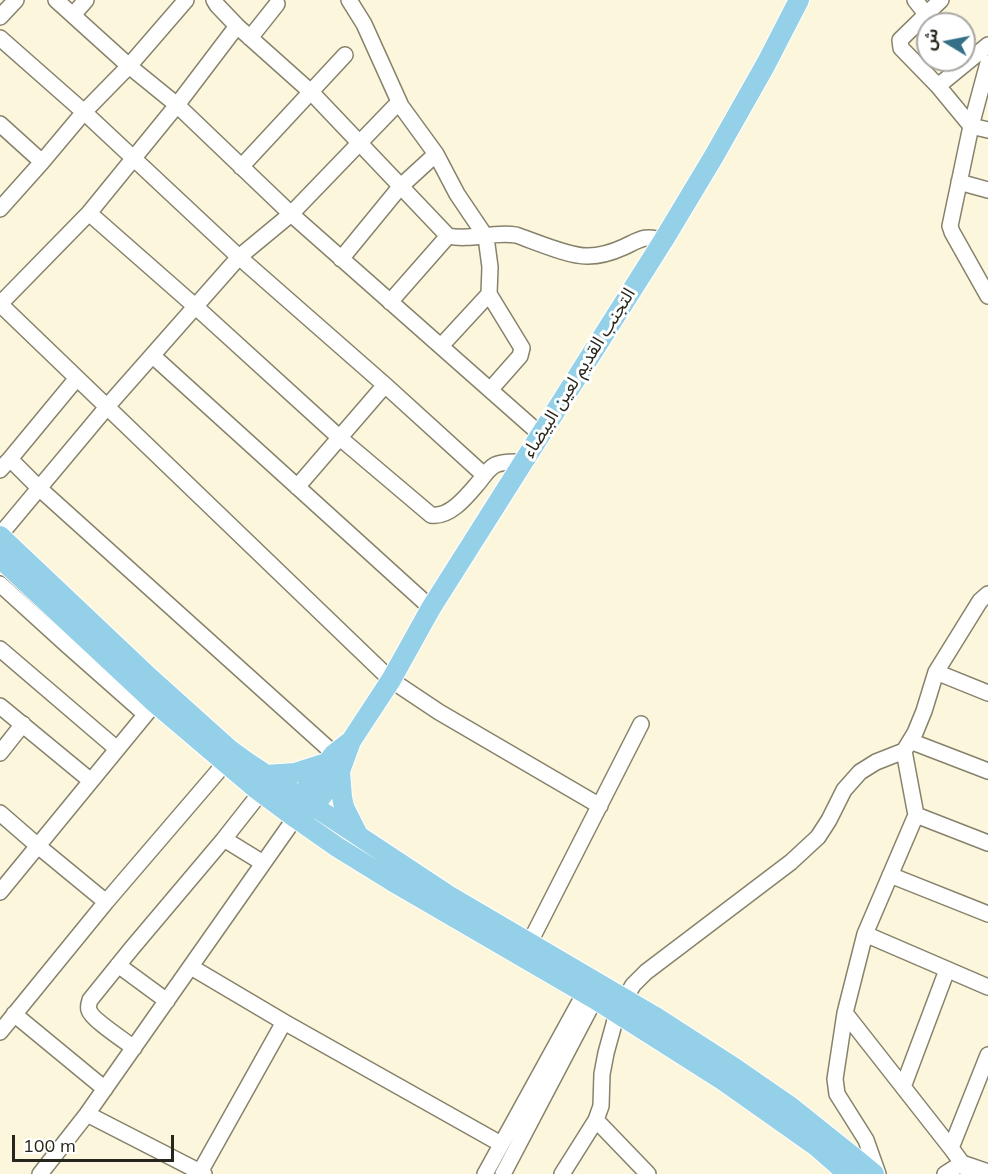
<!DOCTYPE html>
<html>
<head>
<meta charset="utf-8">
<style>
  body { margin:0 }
  #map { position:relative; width:988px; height:1174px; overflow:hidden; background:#fcf7dc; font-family:Mulish,"Noto Sans Arabic",sans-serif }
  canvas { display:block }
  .north { position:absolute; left:916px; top:12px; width:60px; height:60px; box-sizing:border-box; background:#fff; border:2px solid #a9a8a4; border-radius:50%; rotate:280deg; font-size:16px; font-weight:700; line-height:24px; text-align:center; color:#27261c }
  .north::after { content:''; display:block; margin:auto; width:21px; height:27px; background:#357088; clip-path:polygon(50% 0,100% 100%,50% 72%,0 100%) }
  .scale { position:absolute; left:12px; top:1135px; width:162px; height:27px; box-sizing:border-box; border:3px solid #27261c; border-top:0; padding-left:8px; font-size:18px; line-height:21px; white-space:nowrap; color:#27261c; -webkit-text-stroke:4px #fff; paint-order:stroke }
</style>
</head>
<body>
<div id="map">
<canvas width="988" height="1174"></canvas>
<div class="north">ش</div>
<div class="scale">100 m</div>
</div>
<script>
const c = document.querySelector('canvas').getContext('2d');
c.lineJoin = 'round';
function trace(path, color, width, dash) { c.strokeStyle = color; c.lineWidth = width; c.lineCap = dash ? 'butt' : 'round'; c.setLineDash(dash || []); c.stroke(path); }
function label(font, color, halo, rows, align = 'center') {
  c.font = font + ' Mulish,"Noto Sans Arabic",sans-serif'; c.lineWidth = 6; c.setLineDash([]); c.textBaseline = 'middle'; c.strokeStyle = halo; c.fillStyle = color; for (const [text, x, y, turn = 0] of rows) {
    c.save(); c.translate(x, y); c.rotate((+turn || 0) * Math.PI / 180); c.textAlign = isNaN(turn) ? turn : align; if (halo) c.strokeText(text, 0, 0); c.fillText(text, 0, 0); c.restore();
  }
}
const minor = new Path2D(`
  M 56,0 L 129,66 L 177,105 L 291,214 L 540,434
  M 214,0 L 217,5 L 237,26 L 312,93 L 448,236 C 471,241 493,231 516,235 C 534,241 570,257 588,256 C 600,256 613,252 624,247 C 639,240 646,234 663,241
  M 349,0 L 364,24 L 401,106 L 436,154 L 457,194 L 486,237 L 490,267 L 489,294 L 441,346
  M 915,0 L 926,14
  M 941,0 L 900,40 L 901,48 L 938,86 L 971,126 L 988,130
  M 73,15 L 86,0
  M 0,17 L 16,0
  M 0,38 L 84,112 L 239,257 L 385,385 L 484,475
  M 250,38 L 277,4
  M 988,63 L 971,126 L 950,226 L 952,232 L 988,296
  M 938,86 L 988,45
  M 0,124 L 42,162
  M 241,167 L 345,55
  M 959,182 L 988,190
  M 0,209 L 42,162 L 84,112 L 129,66 L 186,0
  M 89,213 L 196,307 L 340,438 L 431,515 C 450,518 467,496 479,482 C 483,477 488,469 495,465 C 503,461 513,462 522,462
  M 341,259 L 400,187 L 436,154
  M 489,294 L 522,348 L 520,356 L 490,390
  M 390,302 L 448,236
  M 0,304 L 391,680 L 439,712 L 600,806
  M 0,304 L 89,213 L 177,105 L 237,26
  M 153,356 L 431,608
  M 77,378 L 10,459 L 40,489 L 341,760
  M 0,470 L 10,459
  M 297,487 L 385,385
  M 0,535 L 112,401 L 239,257 L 291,214 L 399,102
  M 0,584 L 67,645 L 145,714
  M 0,649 L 117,749
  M 936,672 L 988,693
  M 0,706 L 91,781
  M 910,741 L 988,771
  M 904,751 L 916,815
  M 0,753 L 23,724
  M 0,813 L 38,846 L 106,902
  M 224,839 L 261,792
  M 890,875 L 988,914
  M 0,892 L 155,703
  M 865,934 L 988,987
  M 529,944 L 641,724
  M 118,965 L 167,1001
  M 191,967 L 284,1022 L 199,1174
  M 845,1013 L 835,1079 L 837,1094 L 866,1140 L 878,1174
  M 14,1014 L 105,1089
  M 284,1022 L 501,1144
  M 0,1032 L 106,902 L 226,762
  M 134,1048 C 125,1041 91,1019 89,1010 C 88,1007 89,1003 90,1000 L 132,948 L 224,839 L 263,863
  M 903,1087 L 947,970
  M 87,1114 L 204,1174
  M 596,1120 L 648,1174
  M 951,1148 L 988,1055
  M 40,1174 L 87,1114 L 295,818
  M 485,1174 L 589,985
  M 503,1174 L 599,991
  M 562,1174 L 596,1120 L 601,1106 L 602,1074 L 606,1053 L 617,1013 L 633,985 L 646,972 L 791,862 L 818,837 L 829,820 L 844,790 L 860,772 L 876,762 L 904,751 L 915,733 L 924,711 L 936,672 L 980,601 L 988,594
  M 945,1174 L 962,1163 L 988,1172
  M 970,1174 L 951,1148 L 845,1013 L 865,934 L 916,815 L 988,843`);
const major = new Path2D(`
  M 0,536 L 150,678 L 229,749 L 247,762 L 448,895 L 654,1016 L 736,1069 L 791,1107 L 856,1159 L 874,1174
  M 0,558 L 155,703 L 255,788 L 290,814 L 337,847 L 392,881 L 595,999 L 724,1081 L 816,1146 L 848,1174
  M 340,771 L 342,797 L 344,807 L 358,835
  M 266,775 L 295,773 L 326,763
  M 297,808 L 300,797 L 334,754 L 348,743
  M 303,813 L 312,806 L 321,797 L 340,771 L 351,741 L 391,680 L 431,608 L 663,241 L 714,156 L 766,64 L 799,0`);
trace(minor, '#87826b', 18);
trace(major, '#fff', 22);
trace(minor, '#fff', 15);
trace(major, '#94d1e8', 20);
label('18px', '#27261c', '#fff', [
  ["التجنب القديم لعين البيضاء",579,373,-58]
]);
</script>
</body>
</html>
